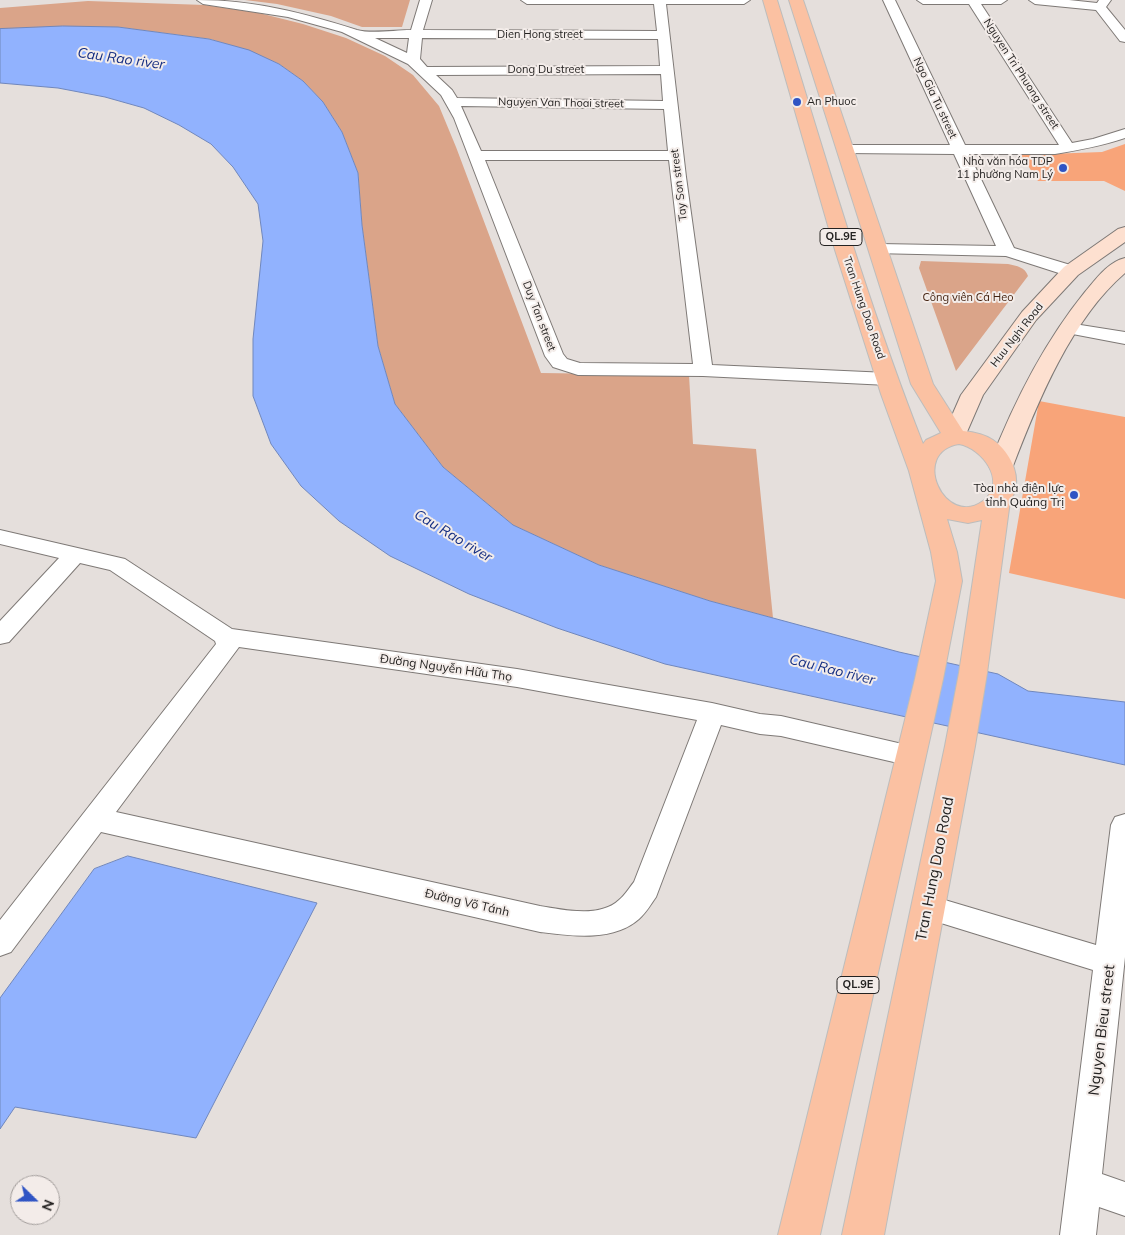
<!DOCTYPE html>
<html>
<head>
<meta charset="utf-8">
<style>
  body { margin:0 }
  #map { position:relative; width:1125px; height:1235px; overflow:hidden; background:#e5dfdc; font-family:Mulish,sans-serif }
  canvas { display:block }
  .north { position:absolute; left:10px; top:1175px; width:50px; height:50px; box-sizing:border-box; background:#f3ece9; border:1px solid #a09b99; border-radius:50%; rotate:112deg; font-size:14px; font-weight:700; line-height:20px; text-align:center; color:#242221 }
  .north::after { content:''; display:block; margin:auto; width:18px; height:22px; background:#2f54c4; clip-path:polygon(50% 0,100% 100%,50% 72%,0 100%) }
</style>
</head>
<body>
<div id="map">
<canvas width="1125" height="1235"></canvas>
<div class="north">N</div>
</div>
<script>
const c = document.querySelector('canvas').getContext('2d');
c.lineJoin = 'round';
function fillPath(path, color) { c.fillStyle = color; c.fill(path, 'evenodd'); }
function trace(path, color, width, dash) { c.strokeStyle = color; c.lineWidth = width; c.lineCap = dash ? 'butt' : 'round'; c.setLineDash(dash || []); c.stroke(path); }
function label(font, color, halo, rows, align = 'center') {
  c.font = font + ' Mulish,sans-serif'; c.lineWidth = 4; c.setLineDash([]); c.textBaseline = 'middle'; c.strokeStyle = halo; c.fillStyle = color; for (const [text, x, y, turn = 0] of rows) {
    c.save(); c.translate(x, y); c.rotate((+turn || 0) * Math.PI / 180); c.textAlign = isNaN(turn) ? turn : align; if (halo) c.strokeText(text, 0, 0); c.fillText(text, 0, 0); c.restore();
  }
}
fillPath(new Path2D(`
  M 245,0 L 410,0 L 402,27 L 362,27 L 331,16 L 277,4 Z
  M 88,1 L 205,5 L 259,13 L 303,24 L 346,38 L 385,56 L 413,75 L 439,106 L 456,147 L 541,373 L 689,375 L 693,444 L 756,449 L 773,618 L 710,601 L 599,565 L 513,525 L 443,467 L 395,404 L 378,346 L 362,225 L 358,173 L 342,132 L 323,102 L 303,81 L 279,64 L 249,51 L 210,39 L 118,27 L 0,29 L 0,8 Z
  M 921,261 L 1008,264 C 1017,266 1025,267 1028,276 L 956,371 L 919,268 Z`), '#daa489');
const water = new Path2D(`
  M 63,26 L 118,27 L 209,39 L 249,50 L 279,64 L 303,81 L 323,102 L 342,132 L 358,173 L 362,225 L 378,346 L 395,404 L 443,467 L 513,525 L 599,565 L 710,601 L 899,652 L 998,674 L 1028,691 L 1125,702 L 1125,765 L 665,664 L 557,628 L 469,594 L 390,556 L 339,521 L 301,486 L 271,444 L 253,396 L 253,339 L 263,241 L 258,204 L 233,167 L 211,144 L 179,125 L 144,108 L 105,97 L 58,88 L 0,83 L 0,29 Z
  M 128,856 L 317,903 L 196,1138 L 15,1107 L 0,1129 L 0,998 L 94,869 Z`);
fillPath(water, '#91b2fe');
trace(water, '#7087bc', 1);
fillPath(new Path2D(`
  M 1125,144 L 1125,191 L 1104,181 L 1038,181 L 1021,155 L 1102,152 Z
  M 1039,401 L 1125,417 L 1125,599 L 1009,573 Z`), '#f8a479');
const street = new Path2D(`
  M 197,0 C 254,0 304,13 357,30 C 371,34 396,30 411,30 L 420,0 L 432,0 L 423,30 L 657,31 L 654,4 L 527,4 L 521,0 L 750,0 L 744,4 L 666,4 L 686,177 L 712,365 L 888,373 L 895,375 L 898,379 L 895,383 L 888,385 L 703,376 L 578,375 L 553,367 L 545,356 L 454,118 L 441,95 L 408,64 L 342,32 L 288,17 L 203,4 ZM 375,38 L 409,38 L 407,53 ZM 422,38 L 658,39 L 660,66 L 427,67 L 420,59 ZM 661,74 L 663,101 L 457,98 L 452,90 L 436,75 ZM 461,106 L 664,109 L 668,151 L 481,151 ZM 485,160 L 669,160 L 693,364 L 580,363 L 567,359 L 563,354 Z
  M 883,0 L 895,0 L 965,145 L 1059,145 L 969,4 L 923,4 L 917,0 L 1007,0 L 1001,4 L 981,4 L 1072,143 L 1093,139 L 1125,129 L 1125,138 C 1102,146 1079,150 1055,154 L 969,154 L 1014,248 L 1077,267 L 1080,271 L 1077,275 L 1071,276 L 1065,275 L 1006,256 L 873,253 L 871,249 L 873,245 L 879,244 L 996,246 L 954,154 L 845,153 L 840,152 L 838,149 L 840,146 L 845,145 L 950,145 Z
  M 1029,0 L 1069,0 L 1097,3 L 1099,0 L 1111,0 L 1106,7 L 1125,30 L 1125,42 L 1120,41 L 1096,10 L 1035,4 Z
  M 1068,323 L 1125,332 L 1125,344 L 1062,332 L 1059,328 L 1062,324 Z
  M 0,530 L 125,559 L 232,629 L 517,669 L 712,703 L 760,714 L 781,716 L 911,746 L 920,749 L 924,756 L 920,763 L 911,766 L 781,736 L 760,734 L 721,725 L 656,897 C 651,904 646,913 639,919 C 613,942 572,936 540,932 L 101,832 L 11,952 L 0,956 L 0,920 L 216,644 L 215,641 L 110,570 L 80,563 L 9,642 L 0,644 L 0,621 L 59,558 L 0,544 ZM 239,647 L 517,687 L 697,720 L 634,882 C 629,888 625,895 619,900 C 600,918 564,910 540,906 L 116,812 Z
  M 1125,814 L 1125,957 L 1102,1174 L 1125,1182 L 1125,1216 L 1099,1207 L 1096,1235 L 1060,1235 L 1093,970 L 928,919 L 918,916 L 913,907 L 918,898 L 928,895 L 1096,945 L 1111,825 L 1115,817 Z`);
const secondary = new Path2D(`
  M 1125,227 L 1125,242 L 1078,275 L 1036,320 L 983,395 L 963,441 L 955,443 L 947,441 L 943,436 L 961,395 L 1022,312 L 1064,267 L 1118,229 Z
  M 1125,258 L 1125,273 C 1072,318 1037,403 1013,466 L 1010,471 L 1001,473 L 992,471 L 989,466 C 1013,404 1043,344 1085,292 C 1096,279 1108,262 1125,258 Z`);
const primary = new Path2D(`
  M 763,0 L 777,0 C 823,149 866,299 923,444 L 926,440 L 941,433 L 911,384 L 789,0 L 803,0 L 933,384 L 963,431 C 973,432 984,434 993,440 C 1012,453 1024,481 1010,501 L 987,673 L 975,746 L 884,1235 L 842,1235 L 945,746 L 959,673 L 982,520 L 968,523 L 947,519 L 957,552 L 962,581 L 943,679 L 820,1235 L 778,1235 L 915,679 L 936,581 L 931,552 L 909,471 L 881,394 L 835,250 ZM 959,444 C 982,448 1008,482 983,501 C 945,529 909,452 959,444 Z`);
trace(street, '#7e7976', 2);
trace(secondary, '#7e7976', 2);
trace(primary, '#bdbdbc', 2);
fillPath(street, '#fff');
fillPath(secondary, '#fde0d0');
fillPath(primary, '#fbc1a2');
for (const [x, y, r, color] of [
  [797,102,5,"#2f54c4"],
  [1063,168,5,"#2f54c4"],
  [1074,495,5,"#2f54c4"]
]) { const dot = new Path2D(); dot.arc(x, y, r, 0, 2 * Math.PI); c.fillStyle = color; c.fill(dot); trace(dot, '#f3ece9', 2); }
label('11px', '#242221', '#f3ece9', [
  ["Dien Hong street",540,35],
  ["Dong Du street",546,70],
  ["Nguyen Tri Phuong street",1021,74,57],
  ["Ngo Gia Tu street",935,98,65],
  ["Nguyen Van Thoai street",561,103,1],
  ["Tay Son street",679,185,-97],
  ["Tran Hung Dao Road",864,308,71],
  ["Duy Tan street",539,316,69],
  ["Huu Nghi Road",1017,335,-52]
]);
label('11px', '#242221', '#f3ece9', [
  ["An Phuoc",807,102],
  ["Nhà văn hóa TDP",1053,162,"right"],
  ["11 phường Nam Lý",1053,175,"right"]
], 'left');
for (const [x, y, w] of [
  [841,237,42],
  [858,985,42]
]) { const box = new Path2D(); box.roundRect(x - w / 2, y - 8.5, w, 17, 4); c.fillStyle = '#f3ece9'; c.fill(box); trace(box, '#242221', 1); }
label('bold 11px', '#242221', null, [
  ["QL.9E",841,237],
  ["QL.9E",858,985]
]);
label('11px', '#432210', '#f3ece9', [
  ["Công viên Cá Heo",968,298]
]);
label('12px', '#242221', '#f3ece9', [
  ["Tòa nhà điện lực",1064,488],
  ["tỉnh Quảng Trị",1064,502]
], 'right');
label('12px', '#242221', '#f3ece9', [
  ["Đường Nguyễn Hữu Thọ",446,668,8],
  ["Đường Võ Tánh",467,903,13]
]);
label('italic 14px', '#162f83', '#f3ece9', [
  ["Cau Rao river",121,59,8],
  ["Cau Rao river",453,536,31],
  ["Cau Rao river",832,670,14]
]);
label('15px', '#242221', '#f3ece9', [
  ["Tran Hung Dao Road",935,869,-79],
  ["Nguyen Bieu street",1102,1030,-83]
]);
</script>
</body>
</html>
